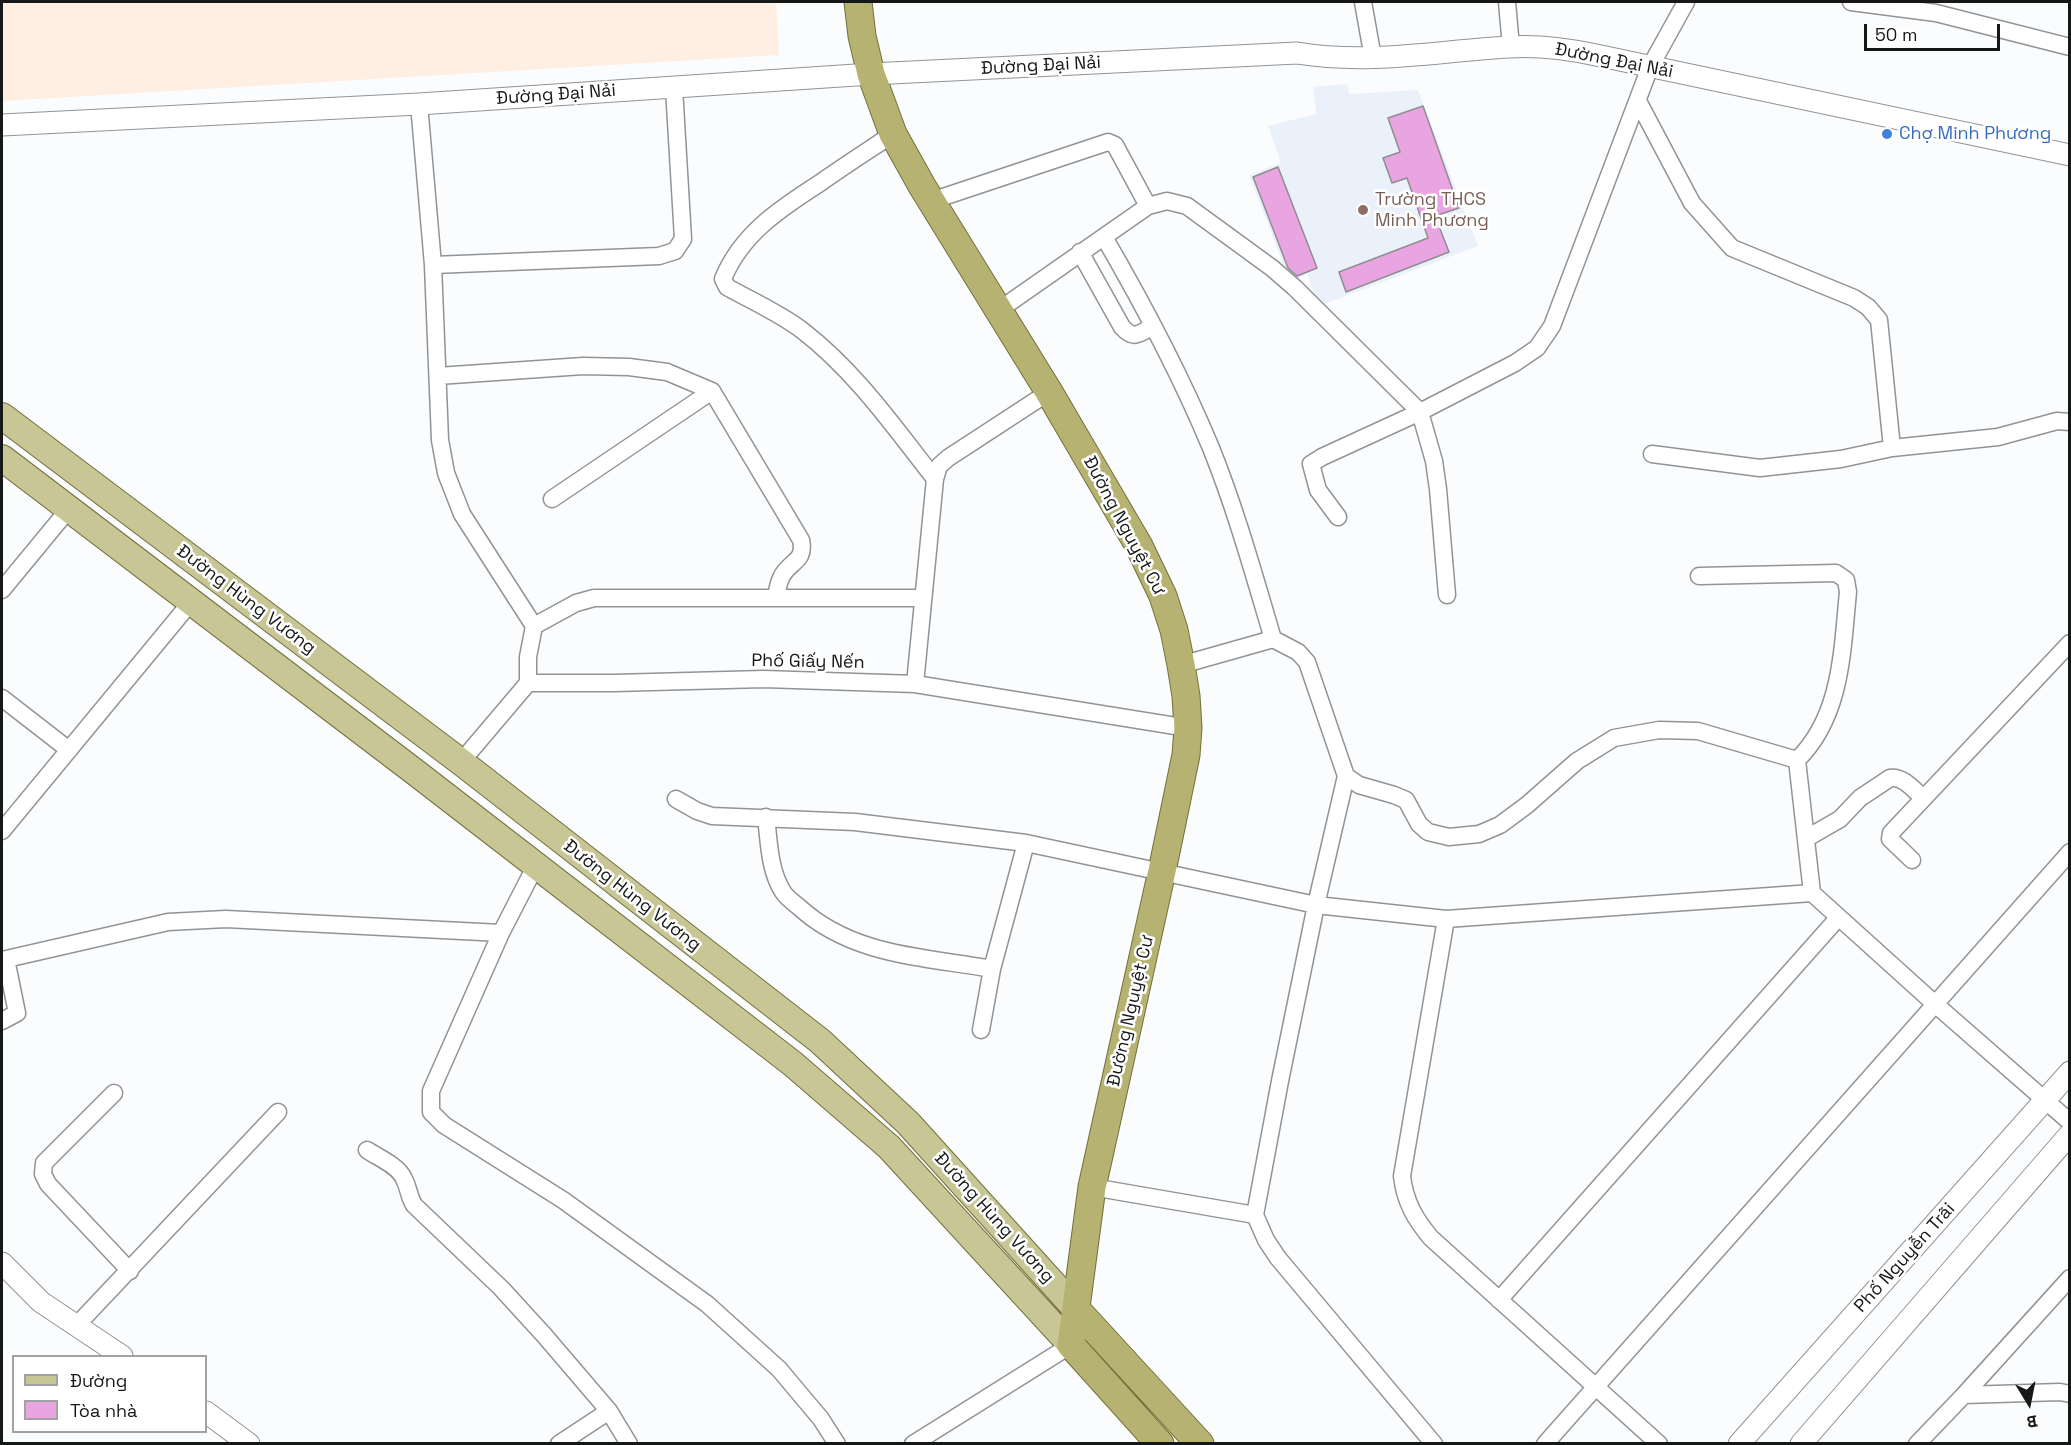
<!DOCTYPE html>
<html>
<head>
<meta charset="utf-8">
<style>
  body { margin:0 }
  #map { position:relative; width:2071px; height:1445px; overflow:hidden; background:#fafcfe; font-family:"Space Grotesk",sans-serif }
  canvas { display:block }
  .frame { position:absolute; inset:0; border:3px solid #161717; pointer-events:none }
  .legend { position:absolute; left:12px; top:1355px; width:195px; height:78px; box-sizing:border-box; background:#fff; border:2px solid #a2a2a2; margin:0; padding:8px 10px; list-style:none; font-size:18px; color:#161717 }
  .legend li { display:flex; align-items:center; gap:12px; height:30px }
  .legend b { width:30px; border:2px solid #a2a2a2 }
  .north { position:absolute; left:1999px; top:1373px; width:60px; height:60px; -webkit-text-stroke:4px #fff; paint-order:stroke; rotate:170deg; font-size:16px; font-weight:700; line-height:24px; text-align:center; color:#161717 }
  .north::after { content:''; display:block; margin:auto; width:21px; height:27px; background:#161717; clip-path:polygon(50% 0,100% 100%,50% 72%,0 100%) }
  .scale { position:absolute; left:1864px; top:24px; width:136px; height:27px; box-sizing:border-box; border:3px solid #161717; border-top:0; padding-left:8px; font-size:18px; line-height:21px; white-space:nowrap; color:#161717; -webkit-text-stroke:4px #fff; paint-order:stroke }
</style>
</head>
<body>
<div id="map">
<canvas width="2071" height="1445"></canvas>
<div class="frame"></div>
<ul class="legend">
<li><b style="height:8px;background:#c8c695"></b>Đường</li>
<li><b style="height:16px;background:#e9a5e2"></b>Tòa nhà</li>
</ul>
<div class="north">B</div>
<div class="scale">50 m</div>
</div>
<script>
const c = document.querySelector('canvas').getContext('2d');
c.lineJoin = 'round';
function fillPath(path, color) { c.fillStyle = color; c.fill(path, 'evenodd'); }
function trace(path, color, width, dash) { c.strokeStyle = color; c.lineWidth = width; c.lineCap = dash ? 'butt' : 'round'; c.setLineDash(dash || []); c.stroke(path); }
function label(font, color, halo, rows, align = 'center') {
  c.font = font + ' "Space Grotesk",sans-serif'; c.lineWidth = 5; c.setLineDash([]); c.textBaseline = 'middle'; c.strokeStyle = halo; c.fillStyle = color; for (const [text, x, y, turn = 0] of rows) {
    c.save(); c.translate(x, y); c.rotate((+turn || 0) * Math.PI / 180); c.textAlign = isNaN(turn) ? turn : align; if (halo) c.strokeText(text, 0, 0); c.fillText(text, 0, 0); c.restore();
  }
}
fillPath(new Path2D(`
  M 1347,84 L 1349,94 L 1418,90 L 1478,246 L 1319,306 L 1307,274 L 1290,282 L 1249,175 L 1281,163 L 1268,126 L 1316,114 L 1313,87 Z`), '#ebf1fa');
fillPath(new Path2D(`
  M 2,2 L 776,2 L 779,55 L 2,101 Z`), '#ffeee2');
const building = new Path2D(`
  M 1423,106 L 1459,208 L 1435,216 L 1449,252 L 1346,292 L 1339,272 L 1428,238 L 1407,178 L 1392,183 L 1383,158 L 1400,152 L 1388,118 Z
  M 1278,167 L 1317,268 L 1297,276 L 1288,268 L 1253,177 Z`);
fillPath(building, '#e9a5e2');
trace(building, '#908d8f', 1.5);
const minor = new Path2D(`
  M 1363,2 L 1373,58
  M 1507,2 L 1511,47
  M 1851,2 L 1936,13 L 2070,47
  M 1638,101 L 1692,203 L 1732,248 L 1854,298 L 1868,307 L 1879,320 L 1892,448
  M 419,104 L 433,265 L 440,440 L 446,473 L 462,514 L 534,626 L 528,657 L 528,683
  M 893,134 C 869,150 844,166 820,183 C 781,208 741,234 723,279 L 727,287 C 752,301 781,314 803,331 C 856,372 894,427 935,479
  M 931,201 L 1108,142 L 1115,145 L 1148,206
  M 1104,237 C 1143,304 1181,376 1211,448 C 1236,510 1254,575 1273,639
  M 1080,252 L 1122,327 C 1134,340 1138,334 1152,327
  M 433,265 L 659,256 L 675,251 L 683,239 L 674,88
  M 999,310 L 1148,206 L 1167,201 L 1187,206 L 1272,268 L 1295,288 L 1420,412 L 1434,461 L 1438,489 L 1447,595
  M 438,376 L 583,366 L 629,367 L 667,372 L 712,391 L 801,540 C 806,563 788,561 781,578 C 778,584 777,591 776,598
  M 1652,454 L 1760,468 L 1841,459 L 1892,448 L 1998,437 L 2057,421 L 2070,422
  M 552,499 L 712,391
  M 1338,517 L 1318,490 L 1311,464 L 1322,457 L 1420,412 L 1515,363 L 1537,348 L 1552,326 L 1650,67 L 1686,2
  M 1699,576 L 1836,573 L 1846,580 L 1848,592 C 1842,651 1842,716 1797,760
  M 2,590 L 68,510
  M 534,626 L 576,603 L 594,598 L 923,598
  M 1181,665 L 1273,639 L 1298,652 L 1307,662 L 1346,776 L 1316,905 L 1280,1081 L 1255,1215 L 1266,1240 L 1278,1258 L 1434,1444
  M 915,684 L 935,479 L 939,466 L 948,458 L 1049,392
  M 2,698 L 69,750
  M 1797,760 L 1812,893
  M 461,762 L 528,683 L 614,683 L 764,679 L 915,684 L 1188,728
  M 1346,776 L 1359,785 L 1394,795 L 1406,800 L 1419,824 L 1428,832 L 1449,837 L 1479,834 L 1500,825 L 1527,805 L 1577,761 L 1614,738 L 1659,730 L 1698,731 L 1797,760
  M 676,799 L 697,811 L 712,816 L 855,822 L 1026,843 L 1316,905 L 1446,919 L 1812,893 L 1935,1004 L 2070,1122
  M 766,817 C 769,841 769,870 783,892 C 787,898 794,903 799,907 C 852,956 925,957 992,969 L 1026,843
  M 2,831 L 191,602
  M 1807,838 L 1840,819 L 1860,798 L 1890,778 C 1903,776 1914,790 1923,798
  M 1912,860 L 1890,839 L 1891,833 L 2070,643
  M 536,865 L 501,933 L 431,1091 L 431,1112 L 444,1125 L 563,1200 L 707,1304 L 779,1369 L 821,1419 L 837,1444
  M 1446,919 L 1402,1176 C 1405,1202 1415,1219 1431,1238 L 1659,1444
  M 2,960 L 168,922 L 226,919 L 501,933
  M 2,1021 L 17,1013 L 6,959
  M 981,1030 L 992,969
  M 114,1093 L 44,1163 L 43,1174 L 48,1184 L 130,1271
  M 367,1150 C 379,1158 399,1166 404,1179 C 409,1188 408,1195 414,1205 L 501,1288 L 544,1335 L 609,1411 L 629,1444
  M 1092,1187 L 1255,1215
  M 1499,1300 L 1838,918
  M 76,1326 L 278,1112
  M 1964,1395 L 2060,1392 L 2070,1394
  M 559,1444 L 609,1411
  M 913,1444 L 1071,1345
  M 1545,1444 L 2070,852
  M 1917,1444 L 1964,1395 L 2070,1278`);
const tertiary = new Path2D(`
  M 2,125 L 419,104 L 871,74 L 1297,53 C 1370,65 1437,51 1509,47 C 1539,45 1568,49 1596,55 L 2070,155
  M 2,1263 L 41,1302 L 122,1356
  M 206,1412 L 249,1444
  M 1739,1444 L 2070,1072
  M 1801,1444 L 2070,1134`);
const primary = new Path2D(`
  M 2,416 L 461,762 L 820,1041 L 908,1123 L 1076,1309
  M 2,458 L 415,772 L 793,1064 L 889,1147 L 1071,1345`);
const trunk = new Path2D(`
  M 858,2 L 862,36 L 871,74 L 893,134 L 922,186 L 1049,392 L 1139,546 L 1163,596 L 1174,630 L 1181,665 L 1186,696 L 1188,728 L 1186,755 L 1162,871 L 1092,1187 L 1071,1345 L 1160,1444
  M 1076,1309 L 1200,1444`);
trace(minor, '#919395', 19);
trace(tertiary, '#919395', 23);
trace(primary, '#72703b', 28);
trace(trunk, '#72703b', 29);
trace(minor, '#fff', 16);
trace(tertiary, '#fff', 21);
trace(primary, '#c8c695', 26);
trace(trunk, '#b6b372', 27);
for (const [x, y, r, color] of [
  [1887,134,6,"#3f7fe0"],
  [1363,210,6,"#8d6e63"]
]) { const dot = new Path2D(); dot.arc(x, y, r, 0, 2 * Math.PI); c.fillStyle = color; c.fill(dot); trace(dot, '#fff', 2); }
label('18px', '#161717', '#fff', [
  ["Đường Đại Nải",1614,61,11],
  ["Đường Đại Nải",1041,66,-3],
  ["Đường Đại Nải",556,95,-4],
  ["Đường Nguyệt Cư",1124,526,62],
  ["Đường Hùng Vương",246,600,37],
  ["Phố Giấy Nến",808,662,1],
  ["Đường Hùng Vương",632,896,38],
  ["Đường Nguyệt Cư",1131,1011,-77],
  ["Đường Hùng Vương",994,1218,48],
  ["Phố Nguyễn Trãi",1905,1258,-48]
]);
label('18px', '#366cbe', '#fff', [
  ["Chợ Minh Phương",1899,134]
], 'left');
label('18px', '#785e54', '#fff', [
  ["Trường THCS",1375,200],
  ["Minh Phương",1375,221]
], 'left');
</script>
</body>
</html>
